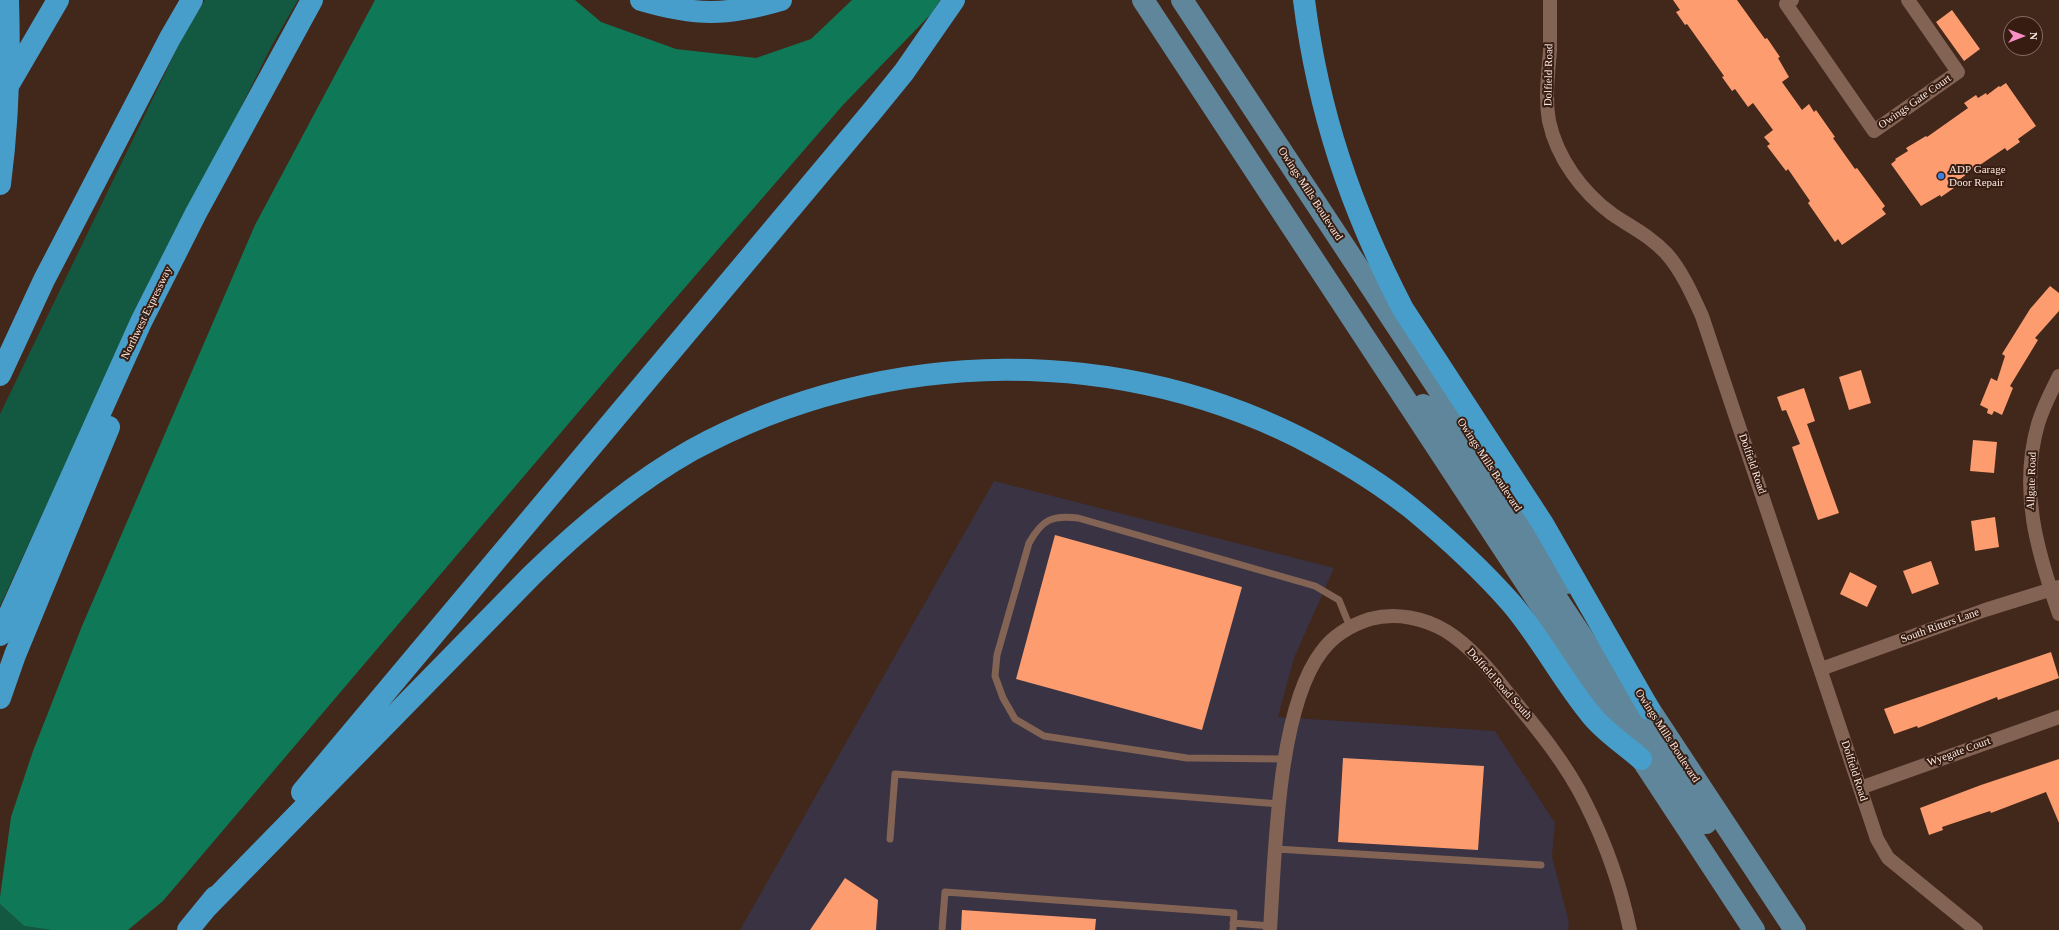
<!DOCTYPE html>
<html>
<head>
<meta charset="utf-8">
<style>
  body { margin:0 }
  #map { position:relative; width:2059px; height:930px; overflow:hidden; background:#42271b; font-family:Georgia,serif }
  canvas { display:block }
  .north { position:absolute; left:2003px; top:16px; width:40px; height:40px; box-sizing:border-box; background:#371d11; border:1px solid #856e64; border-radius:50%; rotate:90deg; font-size:11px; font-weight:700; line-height:16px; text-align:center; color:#fbe8e0 }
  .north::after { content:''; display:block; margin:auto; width:14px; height:18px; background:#fa8fc6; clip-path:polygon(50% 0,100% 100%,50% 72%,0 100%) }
</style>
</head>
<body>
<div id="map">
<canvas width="2059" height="930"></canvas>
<div class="north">N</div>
</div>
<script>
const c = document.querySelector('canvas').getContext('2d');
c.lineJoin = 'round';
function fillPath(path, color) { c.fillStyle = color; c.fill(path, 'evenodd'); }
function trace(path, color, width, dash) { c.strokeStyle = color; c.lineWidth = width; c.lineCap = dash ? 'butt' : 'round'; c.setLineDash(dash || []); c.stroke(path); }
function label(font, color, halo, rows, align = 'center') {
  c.font = font + ' Georgia,serif'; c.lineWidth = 4; c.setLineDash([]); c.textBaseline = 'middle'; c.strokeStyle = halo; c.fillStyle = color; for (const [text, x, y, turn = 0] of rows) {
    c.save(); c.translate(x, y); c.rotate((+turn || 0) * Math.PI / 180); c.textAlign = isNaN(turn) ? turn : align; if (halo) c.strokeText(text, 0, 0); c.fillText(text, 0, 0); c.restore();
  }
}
fillPath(new Path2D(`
  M 994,481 L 1334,568 L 1294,658 L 1278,717 L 1495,731 L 1555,823 L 1552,856 L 1569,923 L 1568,930 L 740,930 Z`), '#393344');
fillPath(new Path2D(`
  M 205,0 L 298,0 L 272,45 L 99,392 L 0,606 L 0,414 L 182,38 Z
  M 0,904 L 24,926 L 51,930 L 0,930 Z`), '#135840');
fillPath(new Path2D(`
  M 375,0 L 575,0 L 601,22 L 676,49 L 756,58 L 811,39 L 852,0 L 940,0 L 931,14 L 843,105 L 643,336 L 163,901 L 128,930 L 51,930 L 24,926 L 0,904 L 0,897 L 11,817 L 33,751 L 82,626 L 255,225 Z`), '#0f7856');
fillPath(new Path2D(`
  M 1673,0 L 1737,0 L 1765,39 L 1767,38 L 1780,57 L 1778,58 L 1789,77 L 1782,82 L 1802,110 L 1809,104 L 1814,112 L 1816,110 L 1835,137 L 1833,138 L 1855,169 L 1857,168 L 1885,206 L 1882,209 L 1886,214 L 1842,245 L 1838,239 L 1835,242 L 1808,203 L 1810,201 L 1788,169 L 1786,171 L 1767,146 L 1770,144 L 1764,137 L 1773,130 L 1753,103 L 1748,107 L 1735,89 L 1732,91 L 1722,77 L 1724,76 L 1687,24 L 1685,25 L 1676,12 L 1680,10 Z
  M 1952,10 L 1980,49 L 1964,61 L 1936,22 Z
  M 2006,83 L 2036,126 L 2018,139 L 2020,142 L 2007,151 L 2005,148 L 1971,171 L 1952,185 L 1954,188 L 1941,197 L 1940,195 L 1921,206 L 1891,164 L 1896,160 L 1895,159 L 1908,151 L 1906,148 L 1926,136 L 1927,137 L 1968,108 L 1964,103 L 1976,95 L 1978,98 L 1986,93 L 1987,95 L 1999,86 L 2000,87 Z
  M 2050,286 L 2059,293 L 2059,311 L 2035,338 L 2038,340 L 2010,386 L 2013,388 L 2002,415 L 1994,411 L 1992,415 L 1987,413 L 1988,409 L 1980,405 L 1991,378 L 1997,381 L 2005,356 L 2002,354 L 2030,309 Z
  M 1861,370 L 1871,403 L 1849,410 L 1839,377 Z
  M 1804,388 L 1815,421 L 1807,424 L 1839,513 L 1818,520 L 1792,447 L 1800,444 L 1786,410 L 1782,411 L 1777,397 Z
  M 1973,440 L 1997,442 L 1994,473 L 1970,471 Z
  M 1995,517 L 1999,547 L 1975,551 L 1971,521 Z
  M 1055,535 L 1242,587 L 1202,730 L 1016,679 Z
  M 1931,561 L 1939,584 L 1912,594 L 1903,571 Z
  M 1850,572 L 1877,586 L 1867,607 L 1840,594 Z
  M 2051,652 L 2059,678 L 1998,700 L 1997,697 L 1918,728 L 1917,726 L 1894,734 L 1884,709 Z
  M 1343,758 L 1484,766 L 1478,850 L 1338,842 Z
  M 2059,759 L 2059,823 L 2046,792 L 1991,813 L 1990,811 L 1942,827 L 1943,830 L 1929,835 L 1920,808 L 1981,785 Z
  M 845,878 L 878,900 L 876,930 L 810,930 Z
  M 962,910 L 1096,919 L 1095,930 L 961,930 Z`), '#fc9c6f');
trace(new Path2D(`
  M 1285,759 L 1187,758 L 1044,736 L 1015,719 L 1003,698 L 995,676 L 997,655 L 1029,543 C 1042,520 1051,515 1078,518 L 1315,586 L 1339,600 L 1350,627
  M 890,839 L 895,774 L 1280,804
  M 1276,849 L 1541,865
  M 1233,923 L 1271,926
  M 942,930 L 945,892 L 1234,913 L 1233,930`), '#826354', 7);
trace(new Path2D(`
  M 1550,0 C 1550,17 1550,34 1550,51 C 1548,75 1545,98 1549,121 C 1557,158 1582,192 1612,214 C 1631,227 1650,236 1666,253 C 1682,271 1692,294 1702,316 L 1877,839 L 1888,858 L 1976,930
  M 1792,0 L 1786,4 L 1874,131 L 1958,72 L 1908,0
  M 2059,376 C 2051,392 2043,407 2038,424 C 2019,490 2037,551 2059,614
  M 1821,669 L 1985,610 L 2059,587
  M 1860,788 L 2059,717
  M 1270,930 C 1275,856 1277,709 1322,651 C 1334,635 1351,625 1370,619 C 1396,612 1424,618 1446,631 C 1470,646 1490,670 1507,692 C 1536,727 1566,763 1586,804 C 1606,844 1621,887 1630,930`), '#826354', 14);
trace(new Path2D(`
  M 1143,0 L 1754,930
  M 1182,0 L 1566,583
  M 1423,405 L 1448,435 L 1706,823
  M 1638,692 L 1795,930`), '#5f869b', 22);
trace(new Path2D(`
  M 641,0 C 695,16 727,16 781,0
  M 1304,0 C 1318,112 1351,209 1403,309 L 1543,524 L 1649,709
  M 9,84 L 58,0
  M 0,184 C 8,123 10,62 8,0
  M 0,375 L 44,280 L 170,38 L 192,0
  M 0,635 L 141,322 L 196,213 L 312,0
  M 0,698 L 15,655 L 109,427
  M 302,792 L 874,109 L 904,72 L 954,0
  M 206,908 L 532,575 C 581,527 632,484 692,450 C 885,345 1124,342 1317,447 C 1350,465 1382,485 1411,508 C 1446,537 1481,569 1511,603 C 1541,638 1562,680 1592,716 C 1605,732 1625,745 1641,759
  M 188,930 L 215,897`), '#489ecb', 22);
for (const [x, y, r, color] of [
  [1941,176,4,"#3f7fe0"]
]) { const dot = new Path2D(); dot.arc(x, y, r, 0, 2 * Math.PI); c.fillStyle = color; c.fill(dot); trace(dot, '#371d11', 1.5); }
label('11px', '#fbe8e0', '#371d11', [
  ["Dolfield Road",1549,75,-89],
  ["Owings Gate Court",1915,102,-35],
  ["Owings Mills Boulevard",1310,194,57],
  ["Northwest Expressway",147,313,-64],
  ["Dolfield Road",1752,464,71],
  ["Owings Mills Boulevard",1489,465,57],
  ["Allgate Road",2032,481,-88],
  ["South Ritters Lane",1940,626,-20],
  ["Dolfield Road South",1499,684,48],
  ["Owings Mills Boulevard",1667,736,57],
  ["Wyegate Court",1959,752,-20],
  ["Dolfield Road",1854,771,72]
]);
label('11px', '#fbe8e0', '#371d11', [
  ["ADP Garage",1949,170],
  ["Door Repair",1949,183]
], 'left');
</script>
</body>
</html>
